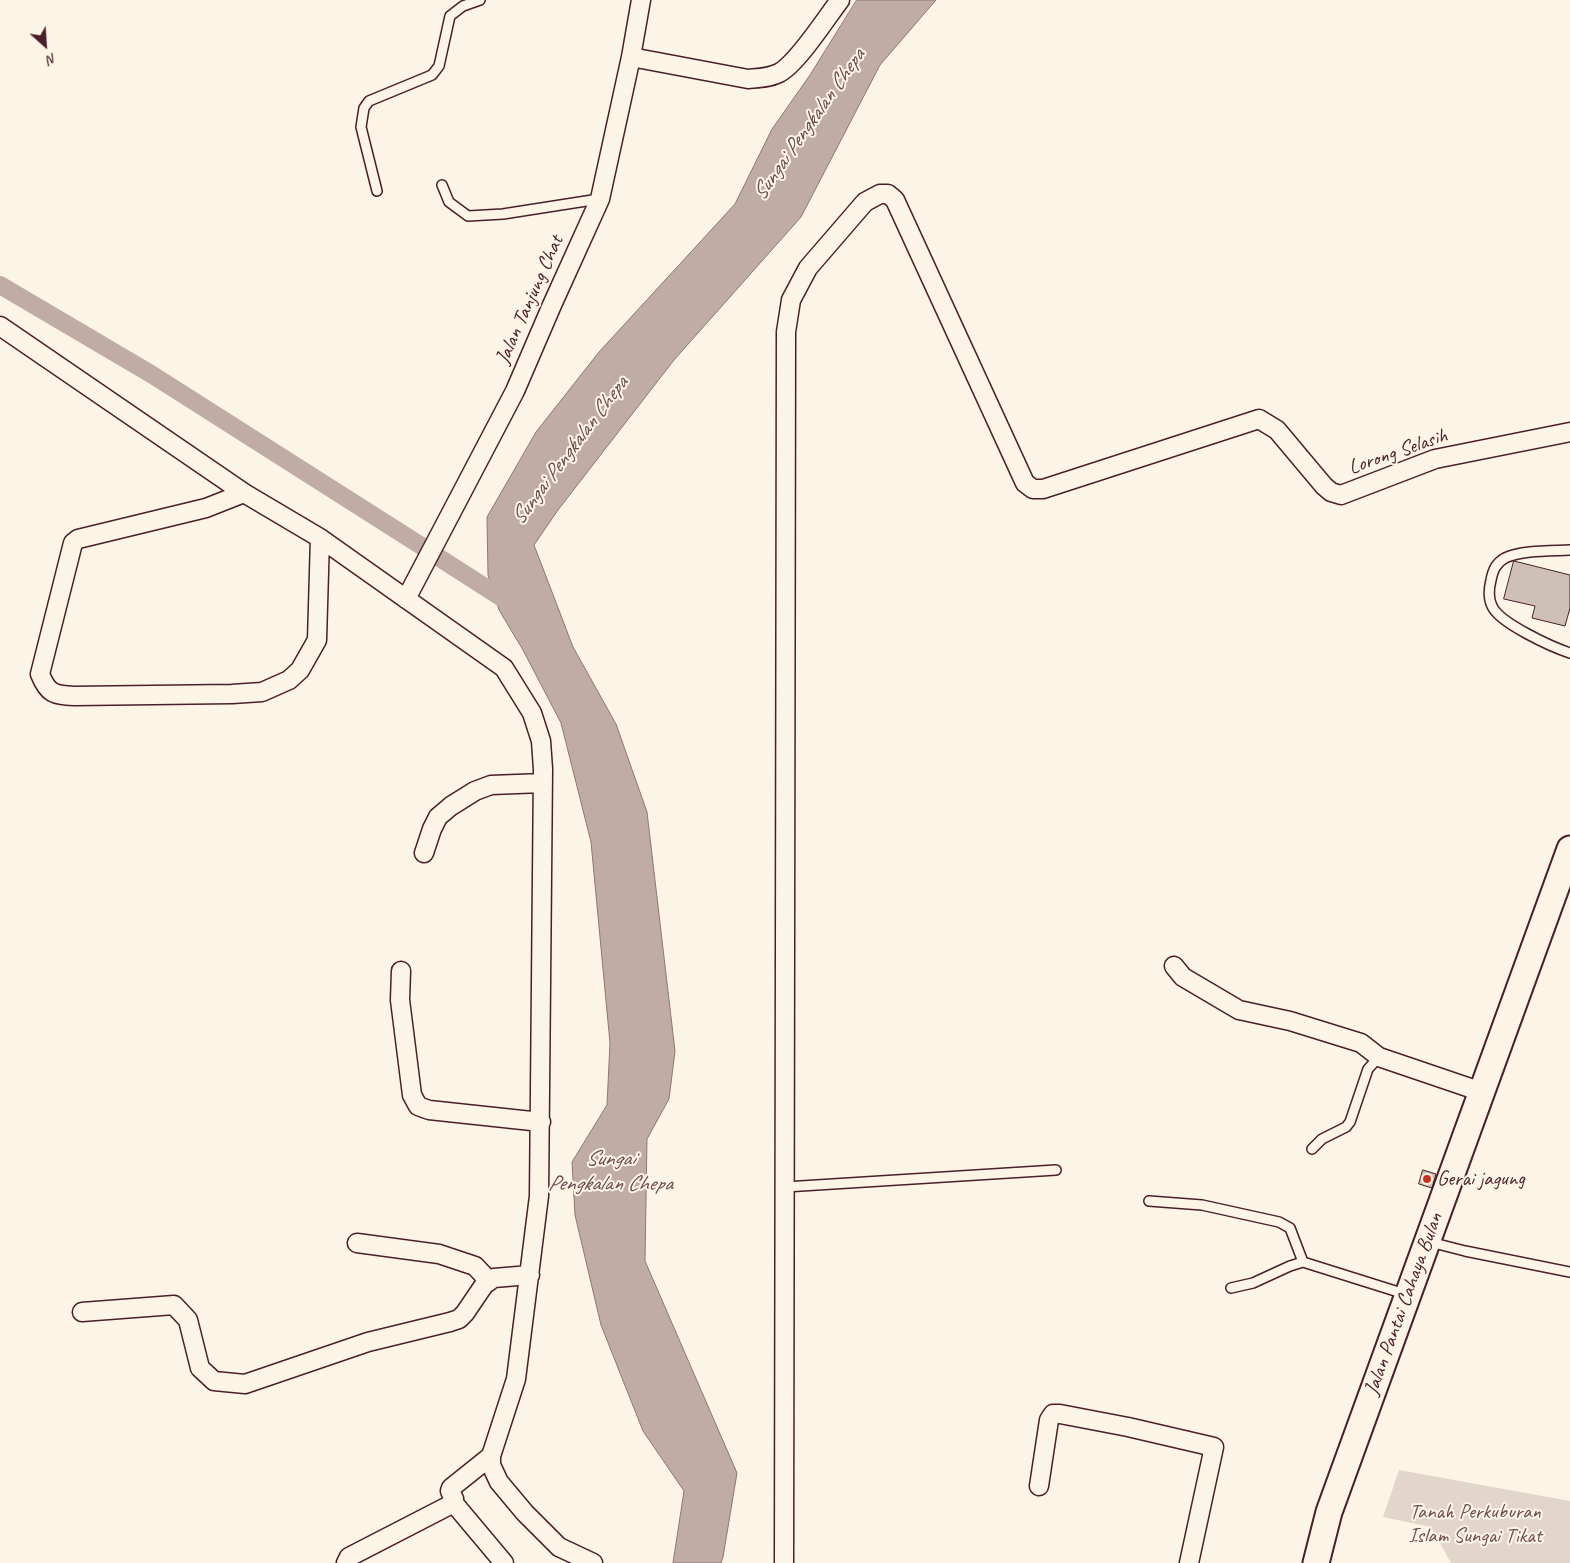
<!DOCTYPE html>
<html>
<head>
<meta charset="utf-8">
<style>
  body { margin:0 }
  #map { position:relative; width:1570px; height:1563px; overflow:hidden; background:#fcf5e5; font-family:Caveat,sans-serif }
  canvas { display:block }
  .north { position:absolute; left:20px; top:20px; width:50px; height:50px; -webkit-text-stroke:4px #fcf5e5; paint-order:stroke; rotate:154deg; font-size:14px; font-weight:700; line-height:20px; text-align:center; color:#4a1f2b }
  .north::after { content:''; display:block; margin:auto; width:18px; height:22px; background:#4a1f2b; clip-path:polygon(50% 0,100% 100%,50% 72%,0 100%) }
</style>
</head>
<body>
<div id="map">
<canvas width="1570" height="1563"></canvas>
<div class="north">N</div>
</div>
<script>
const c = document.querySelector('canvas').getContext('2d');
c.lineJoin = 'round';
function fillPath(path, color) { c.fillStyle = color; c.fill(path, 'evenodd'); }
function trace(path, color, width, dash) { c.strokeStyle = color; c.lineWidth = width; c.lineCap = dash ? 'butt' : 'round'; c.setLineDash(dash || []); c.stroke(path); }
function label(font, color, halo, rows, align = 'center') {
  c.font = font + ' Caveat,sans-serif'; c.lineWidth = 4; c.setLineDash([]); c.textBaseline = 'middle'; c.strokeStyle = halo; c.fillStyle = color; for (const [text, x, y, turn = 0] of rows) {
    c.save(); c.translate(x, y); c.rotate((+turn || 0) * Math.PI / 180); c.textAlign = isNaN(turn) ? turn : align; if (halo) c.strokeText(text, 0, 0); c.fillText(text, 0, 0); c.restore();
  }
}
fillPath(new Path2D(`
  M 1399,1470 L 1570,1501 L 1570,1563 L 1451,1563 L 1431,1527 L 1383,1517 Z`), '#e2d5ca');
const water = new Path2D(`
  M 857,0 L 936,0 L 880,65 L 801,217 L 674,360 L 558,510 L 534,545 L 573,647 L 616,724 L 647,812 L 675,1051 L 669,1099 L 647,1139 L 645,1261 L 737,1473 L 723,1557 L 721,1563 L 673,1563 L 684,1491 L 643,1431 L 601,1325 L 575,1215 L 572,1162 L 607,1105 L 610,1043 L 591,842 L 561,723 L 523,650 L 499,610 L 488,575 L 487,517 L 536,432 L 599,352 L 735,204 L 772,129 L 810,75 Z`);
fillPath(water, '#c0aca5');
trace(water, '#917474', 1);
trace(new Path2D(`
  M 0,285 L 151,374 L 423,547
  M 438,557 L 513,605`), '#c0aca5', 18);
const building = new Path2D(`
  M 1514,561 L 1570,575 L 1570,608 L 1565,626 L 1532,618 L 1535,606 L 1504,599 Z
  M 1423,1170 L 1436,1174 L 1432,1188 L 1419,1184 Z`);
fillPath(building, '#cfc0b7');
trace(building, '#4a1f2b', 1);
const service = new Path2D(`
  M 442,185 L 449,202 L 468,216 L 503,214 L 599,199
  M 377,191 L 361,127 L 364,108 L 369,101 L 432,75 L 439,66 L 450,16 L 463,6 L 480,0
  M 1570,550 C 1551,551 1522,550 1505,558 C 1496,563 1493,570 1491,580 C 1489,588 1488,598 1492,606 C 1499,623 1552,647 1570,653
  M 1312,1149 L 1322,1139 L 1346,1127 L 1350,1122 L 1368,1069 L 1379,1057
  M 785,1187 L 1056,1170
  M 1149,1201 L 1202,1205 L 1279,1222 L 1290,1228 L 1303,1262
  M 1430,1242 L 1465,1251 L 1570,1272
  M 1231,1288 L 1253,1283 L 1290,1266 L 1303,1262 L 1408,1295`);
const minor = new Path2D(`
  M 631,57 L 748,79 C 759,78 769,78 779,73 C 797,64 827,17 840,0
  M 0,326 L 244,493 L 320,538 L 504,668 L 532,713 L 541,741 L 543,769 L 539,1196 L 516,1379 L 491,1456 L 491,1465 L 499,1482 L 525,1513 L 559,1547 L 593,1563
  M 244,493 L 206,508 L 78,539 L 73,543 L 40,674 C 48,694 54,695 74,696 L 232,694 L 262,692 L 289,680 L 300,670 L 317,640 L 320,538
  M 406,599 L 515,391 L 552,305 L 600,199 L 631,57 L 641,0
  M 424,853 L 432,829 L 438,817 L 451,806 L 475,791 L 491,785 L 543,783
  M 1174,966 L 1183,977 L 1239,1010 L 1290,1021 L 1361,1043 L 1379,1057 L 1482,1092
  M 401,971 L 400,1000 L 412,1095 L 418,1106 L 429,1110 L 541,1122
  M 357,1243 L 439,1254 L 475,1266 L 489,1281
  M 82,1312 L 174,1305 L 188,1320 L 200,1368 L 214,1381 L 245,1384 L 368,1342 L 450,1322 L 459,1319 L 465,1313 L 484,1285 L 494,1278 L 530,1275
  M 1039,1486 L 1049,1420 L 1053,1414 L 1060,1414 L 1128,1427 L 1214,1447 L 1189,1563
  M 452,1501 L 504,1563
  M 346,1563 L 349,1557 L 448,1506 L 454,1499 L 450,1491 L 451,1488 L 491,1456
  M 784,1563 L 786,332 L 791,300 L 808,268 L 865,202 L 880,194 L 888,194 L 895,200 L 1025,483 L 1033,489 L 1043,489 L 1259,419 L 1277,430 L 1324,486 L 1331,492 L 1341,495 L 1435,459 L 1570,432`);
const secondary = new Path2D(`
  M 1316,1563 L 1329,1512 L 1570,849`);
trace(service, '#4a1f2b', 12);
trace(minor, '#4a1f2b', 21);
trace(secondary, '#4a1f2b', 29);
trace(service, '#fcf5e5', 9);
trace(minor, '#fcf5e5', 18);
trace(secondary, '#fcf5e5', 25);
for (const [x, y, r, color] of [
  [1427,1179,5,"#c8321e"]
]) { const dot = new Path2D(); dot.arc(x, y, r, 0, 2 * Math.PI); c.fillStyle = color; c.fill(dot); trace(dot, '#fcf5e5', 2); }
label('21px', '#4a1f2b', '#fcf5e5', [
  ["Jalan Tanjung Chat",530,300,-66],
  ["Lorong Selasih",1398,452,-19],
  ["Jalan Pantai Cahaya Bulan",1404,1304,-70]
]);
label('21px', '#4a1f2b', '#fcf5e5', [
  ["Gerai jagung",1437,1179]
], 'left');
label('21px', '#704c53', '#fcf5e5', [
  ["Tanah Perkuburan",1475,1512],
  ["Islam Sungai Tikat",1475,1536]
]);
label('italic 22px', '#6d4950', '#fcf5e5', [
  ["Sungai Pengkalan Chepa",809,125,-55],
  ["Sungai Pengkalan Chepa",570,451,-53],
  ["Sungai",610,1159],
  ["Pengkalan Chepa",610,1184]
]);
</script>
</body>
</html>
